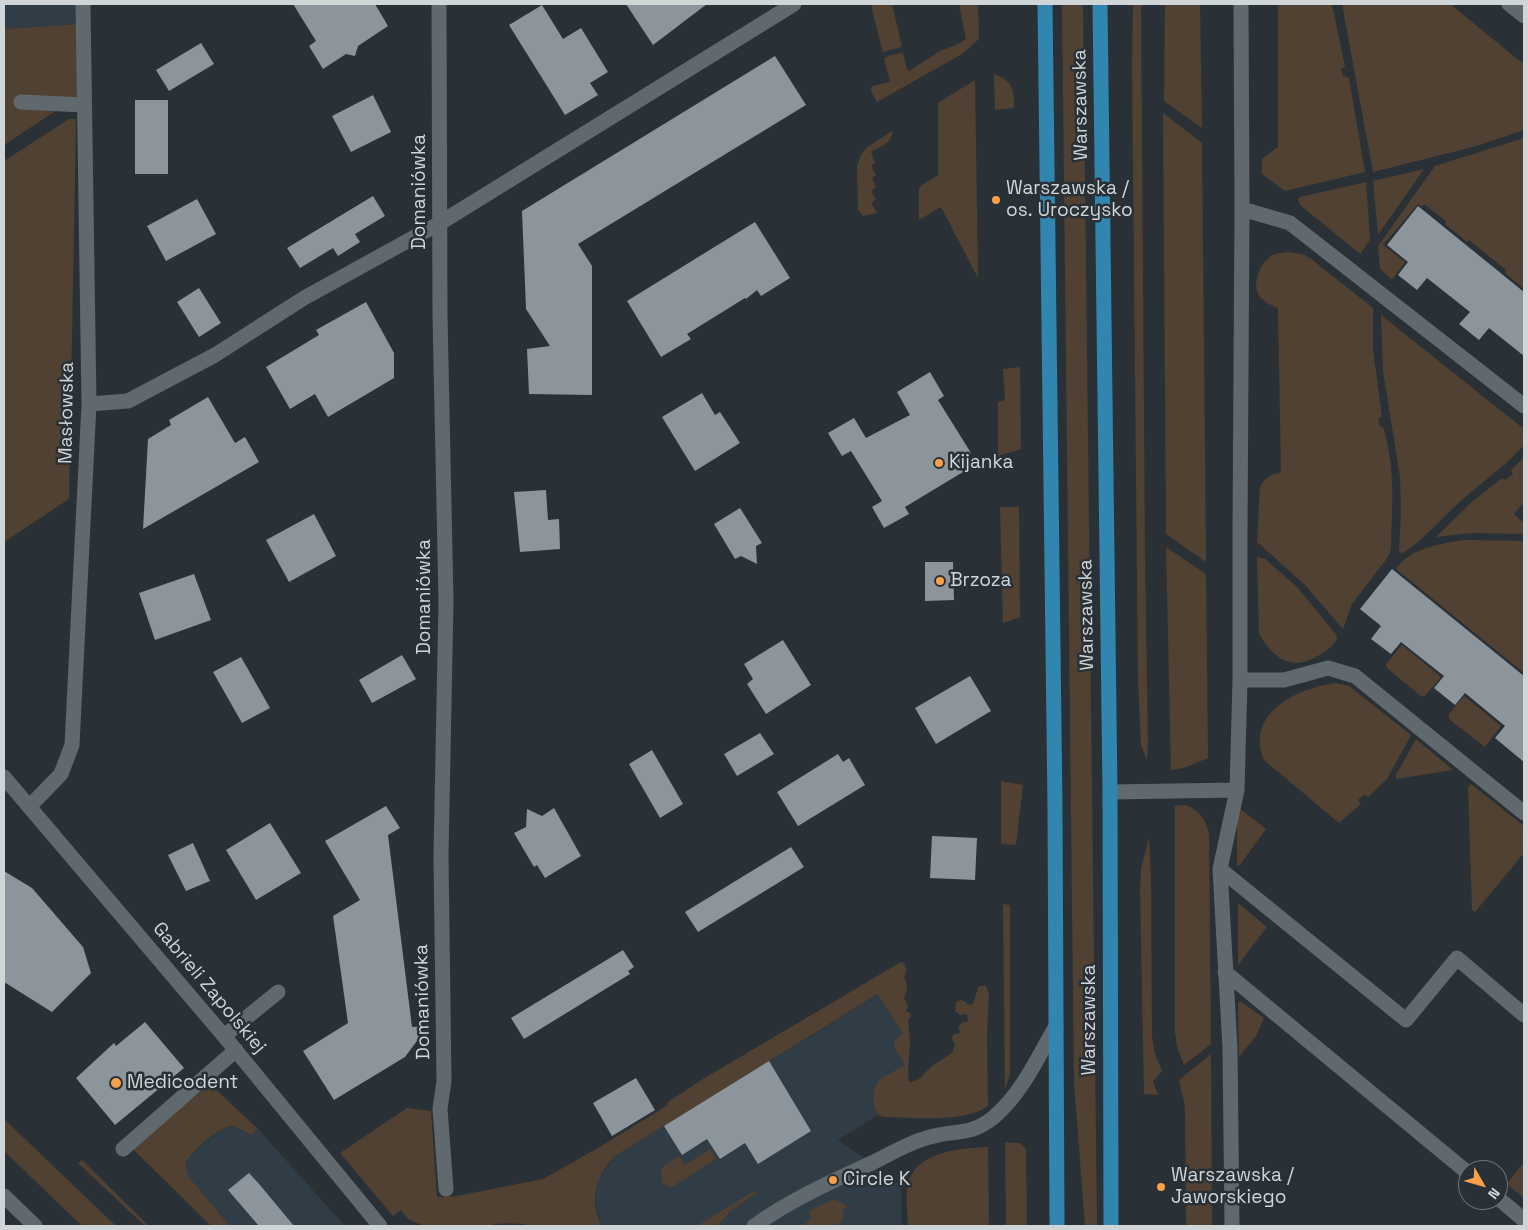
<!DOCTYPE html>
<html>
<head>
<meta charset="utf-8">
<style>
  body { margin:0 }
  #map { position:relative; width:1528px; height:1230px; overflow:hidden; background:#293136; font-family:"Space Grotesk",sans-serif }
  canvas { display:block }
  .frame { position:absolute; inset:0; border:5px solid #d0d5d8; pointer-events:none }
  .north { position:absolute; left:1458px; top:1160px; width:50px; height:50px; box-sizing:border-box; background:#293136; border:1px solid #6c7377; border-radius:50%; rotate:128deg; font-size:14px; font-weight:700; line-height:20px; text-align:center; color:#d0d5d8 }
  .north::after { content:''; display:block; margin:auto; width:18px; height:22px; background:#f8a14a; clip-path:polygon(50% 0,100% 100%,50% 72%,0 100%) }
</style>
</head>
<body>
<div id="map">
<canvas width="1528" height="1230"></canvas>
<div class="frame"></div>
<div class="north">N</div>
</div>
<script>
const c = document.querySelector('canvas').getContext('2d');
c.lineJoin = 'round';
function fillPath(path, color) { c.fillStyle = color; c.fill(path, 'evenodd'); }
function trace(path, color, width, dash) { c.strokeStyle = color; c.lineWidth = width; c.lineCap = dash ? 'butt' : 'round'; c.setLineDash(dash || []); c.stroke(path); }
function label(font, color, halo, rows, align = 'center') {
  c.font = font + ' "Space Grotesk",sans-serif'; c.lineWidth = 5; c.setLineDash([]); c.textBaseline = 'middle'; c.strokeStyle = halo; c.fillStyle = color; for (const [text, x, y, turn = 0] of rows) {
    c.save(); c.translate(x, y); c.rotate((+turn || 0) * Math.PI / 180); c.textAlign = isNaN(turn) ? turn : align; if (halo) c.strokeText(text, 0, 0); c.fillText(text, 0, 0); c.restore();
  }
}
fillPath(new Path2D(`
  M 4,4 L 79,4 L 79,24 L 4,29 Z
  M 879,994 L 903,1034 L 895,1039 L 905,1065 L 877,1084 L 874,1093 L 876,1112 L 878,1115 L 838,1140 L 901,1185 L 902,1226 L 602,1226 L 596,1209 L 595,1189 L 599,1177 L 615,1156 Z
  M 229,1126 L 237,1127 L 246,1133 L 255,1133 L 258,1129 L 345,1226 L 230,1226 L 189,1177 L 186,1169 L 187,1161 L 192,1153 L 220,1130 Z`), '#303d46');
fillPath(new Path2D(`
  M 872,4 L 892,4 L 902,47 L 883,52 L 872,10 Z
  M 959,4 L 978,4 L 979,39 L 962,54 L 877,102 L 871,91 L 872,86 L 890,82 L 884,58 L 891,55 L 903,53 L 907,69 L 909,71 L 940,51 L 956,45 L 966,39 Z
  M 1062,4 L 1083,4 L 1097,1226 L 1085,1226 L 1074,1082 Z
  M 1133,4 L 1141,4 L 1145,562 L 1148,741 L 1147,760 L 1141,745 L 1138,680 L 1132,67 Z
  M 1165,4 L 1200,4 L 1202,128 L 1164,101 Z
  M 1278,4 L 1332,4 L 1345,67 L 1341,69 L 1343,76 L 1349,78 L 1365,172 L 1285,191 L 1262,174 L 1262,159 L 1278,147 Z
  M 1342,4 L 1450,4 L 1521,62 L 1524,59 L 1524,130 L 1473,147 L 1373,172 Z
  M 79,24 L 77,99 L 58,99 L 54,112 L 4,145 L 4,29 Z
  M 994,74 C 1013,81 1014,89 1014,108 L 995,110 Z
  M 975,80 L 978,278 L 941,207 L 919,220 L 919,188 L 922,185 L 938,175 L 938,103 Z
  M 1163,113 L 1202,143 L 1206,562 L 1166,534 Z
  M 69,119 L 76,119 L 69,499 L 4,542 L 4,161 Z
  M 892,131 C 893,143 880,147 871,152 L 875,163 L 871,166 L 876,175 L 872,178 L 876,187 L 871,191 L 876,200 L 871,203 L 877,213 L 863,216 L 858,210 L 857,166 L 861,155 L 866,148 Z
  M 1524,138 L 1524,289 L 1505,273 L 1506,270 L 1469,240 L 1467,242 L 1445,224 L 1446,221 L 1424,204 L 1422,207 L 1418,204 L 1383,245 L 1405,262 L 1392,280 L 1380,269 L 1378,246 L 1435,166 Z
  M 1424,169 L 1378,235 L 1373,181 Z
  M 1366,182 L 1370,240 L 1360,254 L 1300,205 L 1298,199 L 1300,197 Z
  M 1286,252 L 1302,254 L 1310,258 L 1373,308 L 1373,350 L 1382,417 L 1378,418 L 1380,427 L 1383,427 C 1396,468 1392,507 1391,549 L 1388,557 L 1352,604 L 1343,629 L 1305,585 L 1257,542 L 1260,487 C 1265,478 1270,474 1281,473 L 1278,308 C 1260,301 1251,292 1259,272 C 1261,266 1266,260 1271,256 C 1275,253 1282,253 1286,252 Z
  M 1381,315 L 1524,429 L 1524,445 C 1506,466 1483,481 1463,499 C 1442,517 1426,538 1403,553 L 1399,552 L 1401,513 L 1400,477 L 1383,371 Z
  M 1020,367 L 1021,449 L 998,456 L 998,402 L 1005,400 L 1003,369 Z
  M 1524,457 L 1524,502 L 1514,514 L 1524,523 L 1524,534 L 1472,533 L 1436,537 L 1473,501 L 1502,478 L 1505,480 L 1513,474 L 1511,470 Z
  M 1000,507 L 1019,507 L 1020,617 L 1003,623 Z
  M 1463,540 L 1524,541 L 1524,673 L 1396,569 C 1410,548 1440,544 1463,540 Z
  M 1166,547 L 1206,574 L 1208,758 L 1184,768 L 1171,770 Z
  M 1257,557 L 1265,559 L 1297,587 L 1336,634 L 1337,638 C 1335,645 1327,650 1321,654 C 1292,673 1274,659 1259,634 Z
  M 1402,645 L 1441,677 L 1426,695 L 1422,697 L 1387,668 L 1386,664 Z
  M 1336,683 L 1349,686 L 1411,735 L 1387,779 L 1368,797 L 1364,795 L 1358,800 L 1361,804 L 1339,823 L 1264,760 C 1245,713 1297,688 1336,683 Z
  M 1464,696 L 1501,726 L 1485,747 L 1449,719 L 1449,714 Z
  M 1416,739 L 1453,770 L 1396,779 L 1396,775 Z
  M 1001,781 L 1023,785 L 1016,845 L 1001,844 Z
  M 1471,784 L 1524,826 L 1524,853 L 1475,912 L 1472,910 L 1468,787 Z
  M 1186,805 C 1199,811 1206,819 1209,834 L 1211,1044 L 1184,1065 L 1177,1047 L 1175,1033 L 1175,806 Z
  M 1239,808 L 1266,829 L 1239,866 L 1237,865 L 1237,811 Z
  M 1149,837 L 1151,877 L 1152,1037 L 1155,1054 L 1162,1071 L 1153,1081 L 1158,1095 L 1144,1094 L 1140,888 L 1141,868 Z
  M 1238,903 L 1267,927 L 1238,965 Z
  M 1003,904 L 1010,905 L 1010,1074 L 1005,1089 Z
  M 901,962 L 904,963 L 907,970 L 904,977 C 908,985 908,989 904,998 L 908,1006 L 906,1011 L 910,1013 L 911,1016 L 908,1020 L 910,1041 L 908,1069 L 909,1082 L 911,1082 L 919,1079 L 932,1066 L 952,1053 L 955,1045 L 952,1038 L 953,1035 L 961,1032 L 958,1027 L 962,1023 L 968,1021 L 967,1014 L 960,1015 L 955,1011 L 956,1002 L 960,1000 L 966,1002 L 968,1005 L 973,1004 L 978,988 L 980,986 L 986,986 L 989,994 L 987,1037 L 988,1106 C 962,1124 914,1117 883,1117 L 878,1115 C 872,1105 871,1088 880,1080 C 887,1074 897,1070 905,1065 L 894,1047 L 895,1039 L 903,1034 L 878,994 L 615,1156 C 596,1175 588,1201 602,1226 L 533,1226 C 519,1223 502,1222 487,1226 L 424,1226 L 408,1219 L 401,1210 L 393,1216 L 340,1153 L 407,1108 L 431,1111 L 437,1197 L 457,1196 L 543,1179 L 598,1148 L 668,1105 L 668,1102 L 703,1079 Z
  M 1240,1001 L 1264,1018 L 1256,1036 L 1239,1057 L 1238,1004 Z
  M 1211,1054 L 1212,1226 L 1186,1226 L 1185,1107 L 1179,1080 Z
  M 210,1084 L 258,1129 L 252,1135 C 244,1133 238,1125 230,1126 C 220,1127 191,1152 187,1161 C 185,1167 187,1171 189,1177 L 230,1226 L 211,1226 L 132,1148 Z
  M 4,1119 L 116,1226 L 82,1226 L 4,1151 Z
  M 1005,1142 L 1020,1143 L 1026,1149 L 1027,1226 L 1006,1226 Z
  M 988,1147 L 989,1226 L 908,1226 C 908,1215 905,1194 908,1183 C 918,1150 960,1149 988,1147 Z
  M 710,1149 L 716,1159 L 672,1187 L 668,1187 L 662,1183 L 661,1170 L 666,1164 L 679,1156 L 685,1165 Z
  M 82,1160 L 149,1226 L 145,1226 L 78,1163 Z
  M 1524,1162 L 1524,1198 L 1507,1184 Z
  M 756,1190 L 757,1193 L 709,1223 L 757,1194 L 730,1212 L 717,1226 L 697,1226 Z
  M 836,1200 L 847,1206 L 843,1211 L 843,1219 L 837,1226 L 804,1226 L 811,1217 L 808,1212 L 828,1201 Z`), '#514132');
fillPath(new Path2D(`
  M 293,4 L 375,4 L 388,26 L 358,46 L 355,56 L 346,54 L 323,69 L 309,46 L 316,41 Z
  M 626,4 L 707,4 L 653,45 Z
  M 542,5 L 563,39 L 581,28 L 608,72 L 590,83 L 598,95 L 565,115 L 509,25 Z
  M 201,43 L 214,64 L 169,91 L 156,70 Z
  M 775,56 L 806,105 L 578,244 L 592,266 L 592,395 L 529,394 L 527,349 L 550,346 L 526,309 L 522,211 Z
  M 373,95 L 391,132 L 351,152 L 332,116 Z
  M 135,100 L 168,100 L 168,174 L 135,174 Z
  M 373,196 L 385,216 L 355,234 L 360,242 L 338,256 L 333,248 L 300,268 L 287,248 Z
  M 197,199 L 216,234 L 166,261 L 147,226 Z
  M 1418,206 L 1524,292 L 1524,356 L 1489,328 L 1479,340 L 1459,324 L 1470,312 L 1427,278 L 1417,290 L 1398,275 L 1408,262 L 1387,245 Z
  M 755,222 L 790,278 L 761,296 L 757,290 L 746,299 L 745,298 L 687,334 L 691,339 L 661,357 L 627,301 Z
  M 199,288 L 221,323 L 199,337 L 177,302 Z
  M 366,302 L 394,353 L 394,378 L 328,417 L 315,394 L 290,409 L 266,367 L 319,335 L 316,330 Z
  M 930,372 L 944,396 L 938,400 L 971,453 L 962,458 L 968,469 L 905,507 L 909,514 L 884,528 L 872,507 L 882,501 L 851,451 L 842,456 L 828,433 L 854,418 L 866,438 L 910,415 L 897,392 Z
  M 702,393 L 715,415 L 720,412 L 740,443 L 695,471 L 662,417 Z
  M 208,397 L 235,443 L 245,437 L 259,462 L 143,529 L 148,439 L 171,425 L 169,420 Z
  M 546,490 L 548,520 L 559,519 L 560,549 L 520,552 L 514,492 Z
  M 740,508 L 762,543 L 756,546 L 757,564 L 741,556 L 735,559 L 714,524 Z
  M 314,514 L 336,556 L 289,582 L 266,540 Z
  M 925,562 L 953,562 L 954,600 L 925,601 Z
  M 1392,569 L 1524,676 L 1524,762 L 1495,738 L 1505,726 L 1465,693 L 1455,705 L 1434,688 L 1444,676 L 1401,642 L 1391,654 L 1371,639 L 1381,626 L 1360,609 Z
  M 194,574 L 211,620 L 155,640 L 139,593 Z
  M 783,640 L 811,685 L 766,714 L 747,684 L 753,679 L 744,664 Z
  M 402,655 L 416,679 L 372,703 L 359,680 Z
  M 241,657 L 270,708 L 242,723 L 213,672 Z
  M 970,676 L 991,711 L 936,744 L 915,708 Z
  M 760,733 L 774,754 L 737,776 L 724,754 Z
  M 652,750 L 683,804 L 660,818 L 629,764 Z
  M 838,754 L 843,762 L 849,758 L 865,785 L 798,826 L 777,792 Z
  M 386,806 L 400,828 L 388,835 L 412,1027 L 428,1026 L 405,1057 L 334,1100 L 303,1051 L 348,1023 L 333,916 L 360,900 L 325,841 Z
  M 554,808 L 581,856 L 545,878 L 537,865 L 534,867 L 514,833 L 526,827 L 527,809 L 542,816 Z
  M 270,823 L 301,873 L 256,900 L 226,850 Z
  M 932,836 L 977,838 L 975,880 L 930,878 Z
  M 193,843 L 210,881 L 186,891 L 168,855 Z
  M 791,847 L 804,867 L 698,932 L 685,912 Z
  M 4,871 L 32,888 L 83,947 L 91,973 L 52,1012 L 4,982 Z
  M 623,950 L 634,967 L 628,971 L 630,974 L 524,1039 L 511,1018 Z
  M 145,1022 L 184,1068 L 115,1125 L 76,1078 L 114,1043 L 116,1046 Z
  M 769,1061 L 811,1131 L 758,1164 L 745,1143 L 720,1159 L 707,1139 L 682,1155 L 664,1126 Z
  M 636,1078 L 655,1110 L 612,1136 L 593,1103 Z
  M 249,1173 L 260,1185 L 294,1226 L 259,1226 L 228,1190 Z`), '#8c959c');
trace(new Path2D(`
  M 439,4 L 440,315 L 446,601 L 441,856 L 444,1081 L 440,1109 L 446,1189
  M 1509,4 L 1524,16
  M 21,102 L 84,105
  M 1242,209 L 1290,223 L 1524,406
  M 89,404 L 128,401 L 215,355 L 304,298 L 440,223 L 794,4
  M 1240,680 L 1284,680 L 1328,668 L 1355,676 L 1524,813
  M 4,777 L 224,1036 L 380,1226
  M 1110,792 L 1237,790
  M 29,807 L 61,774 L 72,745 L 89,404 L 83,4
  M 1220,869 L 1406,1020 L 1457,958 L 1524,1015
  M 1225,972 L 1468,1173
  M 224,1036 L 278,992
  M 123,1149 L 236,1050
  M 4,1196 L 35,1226
  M 1498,1198 L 1524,1220
  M 754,1226 C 792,1199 835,1180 878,1160 C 894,1152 912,1141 930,1137 C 957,1129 969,1137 994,1117 C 1022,1093 1038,1057 1056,1026
  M 1232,1226 L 1230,1048 L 1220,869 L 1237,790 L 1240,680 L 1240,532 L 1242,209 L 1241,4`), '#60696e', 15);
trace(new Path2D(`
  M 1045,4 L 1055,808 L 1057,1226
  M 1100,4 L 1110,792 L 1111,1226`), '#3186af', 15);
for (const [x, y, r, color] of [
  [996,200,5,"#f8a14a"],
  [939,463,5,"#f8a14a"],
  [940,581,5,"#f8a14a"],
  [116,1083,6,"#f8a14a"],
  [833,1180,5,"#f8a14a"],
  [1161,1187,5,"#f8a14a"]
]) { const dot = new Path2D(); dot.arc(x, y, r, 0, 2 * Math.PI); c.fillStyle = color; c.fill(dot); trace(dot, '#293136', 2); }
label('19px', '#d0d5d8', '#293136', [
  ["Warszawska",1081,105,-91],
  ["Domaniówka",420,192,-90],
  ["Masłowska",67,413,-89],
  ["Domaniówka",425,597,-90],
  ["Warszawska",1087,615,-91],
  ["Gabrieli Zapolskiej",209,988,50],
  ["Domaniówka",423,1002,-91],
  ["Warszawska",1090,1020,-90]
]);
label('19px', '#d0d5d8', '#293136', [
  ["Warszawska /",1006,189],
  ["os. Uroczysko",1006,211],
  ["Kijanka",949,463],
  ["Brzoza",950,581],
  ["Medicodent",127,1083],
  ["Warszawska /",1171,1176],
  ["Jaworskiego",1171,1198],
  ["Circle K",843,1180]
], 'left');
</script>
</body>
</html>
